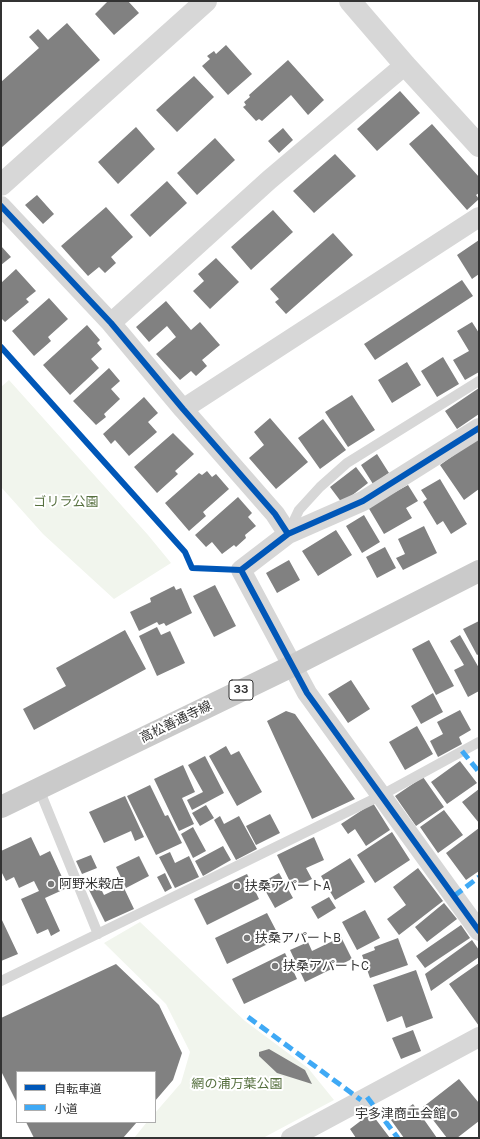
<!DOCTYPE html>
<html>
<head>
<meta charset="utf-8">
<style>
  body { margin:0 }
  #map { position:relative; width:480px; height:1139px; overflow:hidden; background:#fff; font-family:Karla,"Noto Sans JP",sans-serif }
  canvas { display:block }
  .frame { position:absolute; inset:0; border:2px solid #333; pointer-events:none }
  .legend { position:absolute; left:16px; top:1071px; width:140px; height:52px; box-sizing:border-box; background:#fff; border:1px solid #adadad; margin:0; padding:5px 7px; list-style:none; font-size:12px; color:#333 }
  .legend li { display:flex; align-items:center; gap:8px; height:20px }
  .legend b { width:20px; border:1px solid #adadad }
</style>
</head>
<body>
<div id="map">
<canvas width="480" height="1139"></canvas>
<div class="frame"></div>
<ul class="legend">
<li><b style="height:5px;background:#0057b8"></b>自転車道</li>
<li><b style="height:5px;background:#3fa9f5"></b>小道</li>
</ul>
</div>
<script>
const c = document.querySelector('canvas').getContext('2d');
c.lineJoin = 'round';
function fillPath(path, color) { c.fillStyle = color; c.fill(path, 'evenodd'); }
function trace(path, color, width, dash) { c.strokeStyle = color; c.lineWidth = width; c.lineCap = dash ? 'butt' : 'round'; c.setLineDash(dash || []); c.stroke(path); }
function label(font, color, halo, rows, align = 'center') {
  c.font = font + ' Karla,"Noto Sans JP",sans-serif'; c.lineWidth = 4; c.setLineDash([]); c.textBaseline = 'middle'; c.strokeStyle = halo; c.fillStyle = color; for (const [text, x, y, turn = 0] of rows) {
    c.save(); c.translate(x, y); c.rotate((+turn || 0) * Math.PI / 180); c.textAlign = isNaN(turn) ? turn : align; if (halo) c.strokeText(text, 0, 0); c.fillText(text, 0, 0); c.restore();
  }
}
fillPath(new Path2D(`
  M 9,380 L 148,535 L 171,563 L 114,599 L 43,534 L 1,487 L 1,387 Z
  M 140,922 L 245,1021 L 308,1068 L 334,1100 L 263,1138 L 134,1138 L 147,1122 L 155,1122 L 155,1113 L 181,1083 L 190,1052 L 166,1004 L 104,943 Z`), '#f1f5ed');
fillPath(new Path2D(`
  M 108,1 L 128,1 L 139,13 L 114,35 L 95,14 Z
  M 67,23 L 100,60 L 1,148 L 1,82 L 39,48 L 29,37 L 38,29 L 48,40 Z
  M 226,45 L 252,74 L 228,95 L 202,66 L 210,59 L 207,56 L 214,51 L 216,54 Z
  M 288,60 L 324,100 L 308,115 L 291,95 L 262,121 L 259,119 L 256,121 L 243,107 L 246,105 L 244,102 L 250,97 L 249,95 Z
  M 194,76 L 214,97 L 177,132 L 156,110 Z
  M 400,91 L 420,113 L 377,151 L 357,129 Z
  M 432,124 L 479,177 L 479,193 L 476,195 L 479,199 L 467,210 L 409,144 Z
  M 136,127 L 155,149 L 118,184 L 98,162 Z
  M 283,128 L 293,140 L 279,153 L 268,141 Z
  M 215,138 L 235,160 L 197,195 L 177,173 Z
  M 335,154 L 356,176 L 314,213 L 293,191 Z
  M 167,181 L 187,203 L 150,237 L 130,215 Z
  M 37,195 L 54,214 L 43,224 L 25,205 Z
  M 106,207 L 133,237 L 111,257 L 116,263 L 105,273 L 99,267 L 88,276 L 61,246 Z
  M 273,210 L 293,232 L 251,270 L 231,247 Z
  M 333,233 L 353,255 L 286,314 L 275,302 L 279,299 L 270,289 Z
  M 479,240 L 479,274 L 472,279 L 457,255 Z
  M 1,246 L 11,257 L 1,265 Z
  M 216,258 L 239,282 L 210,309 L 193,291 L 204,281 L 198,274 Z
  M 16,269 L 36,291 L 26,299 L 29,302 L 5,322 L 1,318 L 1,283 Z
  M 462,280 L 473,296 L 375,360 L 364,344 Z
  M 49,298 L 68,319 L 48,337 L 51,341 L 34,356 L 12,331 Z
  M 166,301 L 191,330 L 200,322 L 220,345 L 202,360 L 207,366 L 196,376 L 191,371 L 180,380 L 156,354 L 176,337 L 167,326 L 149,342 L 136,327 Z
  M 472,322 L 479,333 L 479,372 L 465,380 L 453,360 L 469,351 L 457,331 Z
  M 87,325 L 100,340 L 97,343 L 102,349 L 91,359 L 99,368 L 70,395 L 43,365 Z
  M 443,357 L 459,384 L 437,397 L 421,371 Z
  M 407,362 L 421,385 L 392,403 L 378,380 Z
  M 109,368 L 120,381 L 111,389 L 120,399 L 104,414 L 106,417 L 96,425 L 73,401 Z
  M 479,388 L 479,414 L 457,429 L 445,411 Z
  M 352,395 L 375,430 L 348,447 L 325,412 Z
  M 144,397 L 158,413 L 148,422 L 157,432 L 129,456 L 115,440 L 111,444 L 103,434 Z
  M 270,418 L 308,462 L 276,489 L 249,458 L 264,445 L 254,432 Z
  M 323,419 L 346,450 L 320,469 L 298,438 Z
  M 173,433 L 194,454 L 175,471 L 178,474 L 157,493 L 134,467 Z
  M 479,437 L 479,489 L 464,500 L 440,465 Z
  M 377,454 L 389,473 L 373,484 L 361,465 Z
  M 356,467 L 368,483 L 342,503 L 330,487 Z
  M 207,471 L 212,477 L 216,474 L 229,489 L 203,512 L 206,516 L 189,531 L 165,503 L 199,473 L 202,475 Z
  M 440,479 L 467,524 L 451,534 L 443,521 L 437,525 L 423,502 L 427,499 L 421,490 Z
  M 408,485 L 418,501 L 406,508 L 412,518 L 384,534 L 368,507 Z
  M 238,497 L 252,513 L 248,517 L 256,526 L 245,535 L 246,538 L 236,547 L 234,545 L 222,554 L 212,542 L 206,547 L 195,535 Z
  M 364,515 L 380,542 L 362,553 L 346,526 Z
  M 424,526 L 437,553 L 403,570 L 396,558 L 405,554 L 398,539 Z
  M 336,530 L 352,555 L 318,576 L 302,551 Z
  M 385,547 L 396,568 L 377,578 L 366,557 Z
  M 289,560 L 300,580 L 277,593 L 266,573 Z
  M 215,585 L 236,626 L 214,637 L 193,596 Z
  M 174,586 L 176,590 L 181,588 L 192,613 L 166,626 L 164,623 L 159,625 L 157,622 L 139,631 L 130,612 L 151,602 L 150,598 Z
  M 479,621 L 479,654 L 477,655 L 463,629 Z
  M 157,627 L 161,635 L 170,631 L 185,663 L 157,676 L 139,636 Z
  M 125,630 L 146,669 L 34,730 L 23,709 L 66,686 L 56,668 Z
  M 460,635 L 479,668 L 479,691 L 468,697 L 454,670 L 464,665 L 450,641 Z
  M 429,640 L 454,686 L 436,695 L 412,649 Z
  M 351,680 L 370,709 L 348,723 L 328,694 Z
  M 433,693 L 443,712 L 421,724 L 411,706 Z
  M 460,710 L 471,730 L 459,737 L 462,744 L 438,757 L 430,741 L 443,734 L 437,722 Z
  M 286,711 L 295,714 L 355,799 L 312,819 L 267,721 Z
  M 417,726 L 433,754 L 405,770 L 389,742 Z
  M 226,746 L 231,755 L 239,751 L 262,792 L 237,806 L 209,756 Z
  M 205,756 L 224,793 L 192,810 L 187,800 L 203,792 L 188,765 Z
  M 460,761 L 477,783 L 447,804 L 431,782 Z
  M 183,765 L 195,792 L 182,798 L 194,824 L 179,831 L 154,779 Z
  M 423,777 L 444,807 L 416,826 L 395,796 Z
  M 150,785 L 165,816 L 168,815 L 182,843 L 156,855 L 127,796 Z
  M 479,789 L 479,823 L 462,802 Z
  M 125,796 L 144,837 L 135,841 L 131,831 L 104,843 L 89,812 Z
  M 373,803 L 390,830 L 366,846 L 355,829 L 348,834 L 341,824 Z
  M 206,805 L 214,818 L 200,826 L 192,813 Z
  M 444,810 L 463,835 L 438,853 L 420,827 Z
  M 270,814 L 280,833 L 256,845 L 246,826 Z
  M 220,816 L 224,824 L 239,816 L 257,849 L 236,860 L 214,820 Z
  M 193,827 L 206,851 L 193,858 L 181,834 Z
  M 479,828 L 479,871 L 466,880 L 446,853 Z
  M 392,832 L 410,860 L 375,883 L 357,855 Z
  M 31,837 L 40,856 L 50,851 L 67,888 L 45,898 L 60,931 L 51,936 L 48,929 L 37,934 L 21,899 L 39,891 L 34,881 L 19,888 L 14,877 L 6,881 L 1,871 L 1,851 Z
  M 314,837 L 324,860 L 306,868 L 312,879 L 293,888 L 277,855 Z
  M 223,846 L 231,860 L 203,876 L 195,861 Z
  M 170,852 L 175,863 L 189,856 L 199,877 L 175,888 L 159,857 Z
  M 91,855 L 97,868 L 82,874 L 76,861 Z
  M 139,856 L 149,876 L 126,888 L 116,867 Z
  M 350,858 L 365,882 L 335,900 L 321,876 Z
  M 418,868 L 443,901 L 399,935 L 387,919 L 406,905 L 393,887 Z
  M 165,873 L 172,888 L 165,892 L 157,877 Z
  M 279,873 L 293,898 L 275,908 L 261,883 Z
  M 247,874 L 259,899 L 207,925 L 194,899 Z
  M 96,879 L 104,895 L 123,886 L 134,909 L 105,922 L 86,884 Z
  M 329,897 L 336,908 L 318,919 L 311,907 Z
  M 444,903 L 457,919 L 427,942 L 415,927 Z
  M 365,910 L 380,938 L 357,950 L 342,922 Z
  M 267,913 L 280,938 L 227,964 L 215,938 Z
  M 1,918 L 18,954 L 1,961 Z
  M 461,925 L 470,938 L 425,968 L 416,956 Z
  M 341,937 L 352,959 L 305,982 L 290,950 L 308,942 L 312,951 Z
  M 398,938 L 408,965 L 370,978 L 362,955 L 375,950 L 374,947 Z
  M 472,940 L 479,950 L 479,957 L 431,991 L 425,974 Z
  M 285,953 L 297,979 L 244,1004 L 232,979 Z
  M 479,963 L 479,1026 L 449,984 Z
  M 116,964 L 159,1005 L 182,1053 L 173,1080 L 155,1101 L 155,1072 L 17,1072 L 17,1103 L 1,1071 L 1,1018 Z
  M 416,970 L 433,1018 L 406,1028 L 402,1016 L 387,1022 L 373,985 Z
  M 413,1030 L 421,1051 L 401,1059 L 392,1038 Z
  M 269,1049 L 305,1070 L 312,1084 L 277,1073 L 259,1056 L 259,1052 Z
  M 459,1079 L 479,1103 L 479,1121 L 457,1138 L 447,1138 L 423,1107 Z
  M 413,1104 L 437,1138 L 404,1138 L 391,1120 Z
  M 371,1113 L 390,1138 L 356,1138 L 350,1129 Z
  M 26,1122 L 137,1122 L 123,1138 L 34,1138 Z`), '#818181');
trace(new Path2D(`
  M 288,533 L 299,510 L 320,487 L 347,463 L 479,381
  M 39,789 L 98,934
  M 1,981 L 380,796 L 479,742`), '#d7d7d7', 10);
trace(new Path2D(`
  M 1,206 L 111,323 L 183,409 L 275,514 L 288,534
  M 111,323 L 269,180 L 405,65
  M 183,409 L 479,217
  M 479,428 L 363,501 L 288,534 L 241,570 L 307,693 L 479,931
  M 291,1138 L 479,1037`), '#d7d7d7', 20);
trace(new Path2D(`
  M 350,1 L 405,65 L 479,146
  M 1,185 L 206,1`), '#d7d7d7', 22);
trace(new Path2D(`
  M 1,807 L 292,666 L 479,571`), '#cacaca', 22);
trace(new Path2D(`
  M 462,751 L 479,772
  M 454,896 L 479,877
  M 248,1017 L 361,1100
  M 367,1097 L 398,1138`), '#3fa9f5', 5, [10, 5]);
trace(new Path2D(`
  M 1,206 L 111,323 L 183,409 L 275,514 L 288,534
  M 1,347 L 185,552 L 192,568 L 241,570
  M 479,428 L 363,501 L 288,534 L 241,570 L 307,693 L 479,931`), '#0057b8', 6);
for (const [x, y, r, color] of [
  [51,884,4,"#7a7a7a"],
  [237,886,4,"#7a7a7a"],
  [247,938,4,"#7a7a7a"],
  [275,966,4,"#7a7a7a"],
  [454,1114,4,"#7a7a7a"]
]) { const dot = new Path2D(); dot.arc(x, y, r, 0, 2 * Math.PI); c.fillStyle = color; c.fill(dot); trace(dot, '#fff', 1.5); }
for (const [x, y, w] of [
  [241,690,24]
]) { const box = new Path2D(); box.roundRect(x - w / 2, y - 10, w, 20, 3); c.fillStyle = '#fff'; c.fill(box); trace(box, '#333', 1); }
label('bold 12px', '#333', null, [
  ["33",241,690]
]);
label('13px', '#56703f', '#fff', [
  ["ゴリラ公園",66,502],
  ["網の浦万葉公園",237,1084]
]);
label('13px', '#333', '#fff', [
  ["高松善通寺線",176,722,-26]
]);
label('13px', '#333', '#fff', [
  ["阿野米穀店",59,884],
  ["扶桑アパートA",245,886],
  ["扶桑アパートB",255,938],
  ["扶桑アパートC",283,966],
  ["宇多津商工会館",446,1114,"right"]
], 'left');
</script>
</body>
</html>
